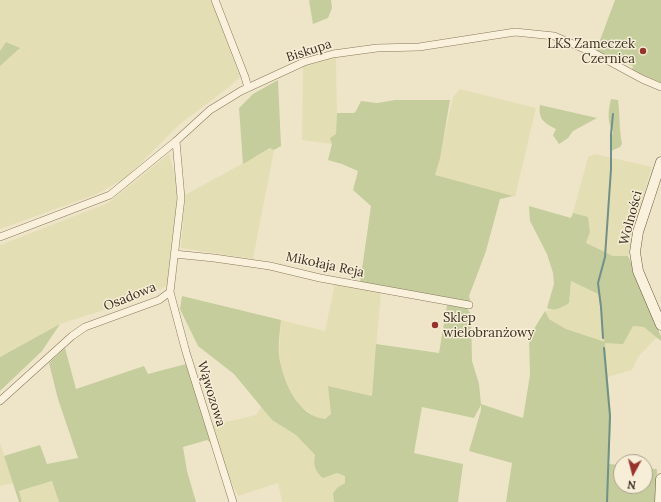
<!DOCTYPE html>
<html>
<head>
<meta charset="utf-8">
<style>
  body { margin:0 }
  #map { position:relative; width:661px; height:502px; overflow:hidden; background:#eee5c8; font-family:Lora,serif }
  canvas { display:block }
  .north { position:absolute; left:613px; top:454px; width:40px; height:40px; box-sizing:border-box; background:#f6eed7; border:1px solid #aba18e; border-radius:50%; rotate:187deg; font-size:11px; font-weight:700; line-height:16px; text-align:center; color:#3b2e20 }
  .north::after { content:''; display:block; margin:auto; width:14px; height:18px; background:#99322d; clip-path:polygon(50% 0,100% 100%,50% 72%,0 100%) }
</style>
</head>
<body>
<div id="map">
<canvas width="661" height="502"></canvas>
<div class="north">N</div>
</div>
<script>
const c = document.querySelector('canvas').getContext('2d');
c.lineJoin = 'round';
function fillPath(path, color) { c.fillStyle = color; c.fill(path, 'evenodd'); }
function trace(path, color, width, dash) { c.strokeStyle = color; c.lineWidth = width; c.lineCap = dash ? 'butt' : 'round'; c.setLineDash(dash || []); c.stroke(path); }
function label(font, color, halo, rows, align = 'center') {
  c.font = font + ' Lora,serif'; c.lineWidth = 3; c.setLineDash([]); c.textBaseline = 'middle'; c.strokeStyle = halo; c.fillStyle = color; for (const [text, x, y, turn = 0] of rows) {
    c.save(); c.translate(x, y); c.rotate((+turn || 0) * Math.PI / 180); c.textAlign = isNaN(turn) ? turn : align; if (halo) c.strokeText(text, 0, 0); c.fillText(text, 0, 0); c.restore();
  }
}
fillPath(new Path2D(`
  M 0,0 L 211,0 L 240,77 L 229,87 L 180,124 L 126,178 L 97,194 L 0,229 L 0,66 L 19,49 L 6,42 L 0,51 Z
  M 336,57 L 337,113 L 336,134 L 332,144 L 302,140 L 303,66 Z
  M 460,89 L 536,108 L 515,197 L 435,175 L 453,97 Z
  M 271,148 L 274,150 L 253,259 L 181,248 L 185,195 Z
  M 169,154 L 181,198 L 171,284 L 139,299 L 60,324 L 0,357 L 0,245 L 108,203 Z
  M 595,154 L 652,167 L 644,194 L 628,256 L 613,256 L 594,248 L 586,243 L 590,232 L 588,218 L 573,213 L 588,157 Z
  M 571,281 L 598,294 L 601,312 L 633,326 L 644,327 L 657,337 L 638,357 L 632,370 L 608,377 L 605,343 L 566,329 L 549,319 L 545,311 L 561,308 L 569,303 Z
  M 335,283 L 381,292 L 372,396 L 328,386 L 331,414 L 325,419 L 317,418 L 299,405 L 290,391 L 282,371 L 279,355 L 281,320 L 325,331 Z
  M 261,407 L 272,420 L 296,435 L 315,455 L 314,462 L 331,475 L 337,473 L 346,476 L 345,483 L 338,487 L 334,502 L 282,502 L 278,483 L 238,496 L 214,445 L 209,426 L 256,415 Z
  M 0,443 L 13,483 L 0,486 Z
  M 53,481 L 59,502 L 22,502 L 19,491 Z`), '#e4deb5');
fillPath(new Path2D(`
  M 310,0 L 331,0 L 332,8 L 328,18 L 313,24 L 309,1 Z
  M 615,0 L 661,0 L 661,83 L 632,70 L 633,66 L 596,51 Z
  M 6,42 L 20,48 L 0,66 L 0,51 Z
  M 278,80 L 281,146 L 274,150 L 270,148 L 243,164 L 239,108 L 253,94 Z
  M 611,99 L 618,100 C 620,115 619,129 622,144 L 620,147 L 611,151 L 610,141 L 613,132 C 607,122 608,111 611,99 Z
  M 395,100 L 450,100 L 440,158 L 435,175 L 513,196 L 500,199 L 486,251 L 469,296 L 471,303 L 360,283 L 371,206 L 353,190 L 358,171 L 342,164 L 328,160 L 332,144 L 330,138 L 336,134 L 337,113 L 354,113 L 356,111 L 361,101 L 377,103 Z
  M 540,105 L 597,118 L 573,131 L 568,138 L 559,144 L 553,135 L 556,129 C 544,123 538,119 540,105 Z
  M 529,206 L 571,218 L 573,213 L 588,217 L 590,232 L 586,243 L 613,256 L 628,256 L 642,287 L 661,337 L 661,341 L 644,327 L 633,326 L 623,344 L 605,343 L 611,416 L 609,464 L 621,465 L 621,486 L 645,486 L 645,468 L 657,469 L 656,502 L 506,502 L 512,463 L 469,451 L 481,410 L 481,405 L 474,418 L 422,407 L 414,453 L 463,464 L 458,502 L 334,502 L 333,493 L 338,487 L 345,483 L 345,476 L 337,473 L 323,478 C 315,471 313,465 315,455 L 296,435 L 272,420 L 234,374 L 198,346 L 180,309 L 182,296 L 281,320 C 280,331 278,344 279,356 C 283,381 297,416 325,419 L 331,414 L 328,386 L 372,396 L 376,344 L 439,353 L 447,305 L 466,307 L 471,314 L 472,361 L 479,384 L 481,404 L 523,418 L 530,375 L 529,337 L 545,311 L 549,319 L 566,329 L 605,342 L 602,337 L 601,312 L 598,294 L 571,281 L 569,303 C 563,307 555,312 547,308 L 554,284 L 553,273 L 547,254 L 530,221 Z
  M 60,324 L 42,351 L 0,391 L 0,357 Z
  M 65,348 L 76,389 L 144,366 L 148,374 L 186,364 L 214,445 L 207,440 L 183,447 L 187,471 L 196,502 L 59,502 L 52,481 L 19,491 L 22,502 L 19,502 L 4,456 L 40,445 L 47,464 L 78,458 L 58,399 L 49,363 Z`), '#c4cd9b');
trace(new Path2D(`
  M 603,338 L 601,307 L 598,283 L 605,257 L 611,169 L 611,134 L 613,114
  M 604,348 L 610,416 L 607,502`), '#6f918a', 2);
const street = new Path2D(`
  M 215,0 L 245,77 L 248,88
  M 0,237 L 110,195 L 176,141 L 210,110 L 241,91 L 304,62 L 333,54 L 377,48 L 419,47 L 515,32 L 554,36 L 594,53 L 642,79 L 661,87
  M 174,254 L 214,258 L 270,266 L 320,278 L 469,305
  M 170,292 L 186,352 L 233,502
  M 0,401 L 72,336 L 85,327 L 159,300 L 170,292 L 181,198 L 176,141`);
const secondary = new Path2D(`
  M 661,162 L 638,232 L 635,252 L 638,271 L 661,325
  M 660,502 L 661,479`);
trace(street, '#8a775d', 8);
trace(secondary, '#6c5840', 11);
trace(street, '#f9f1db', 7);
trace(secondary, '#f9f1db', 10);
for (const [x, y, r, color] of [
  [643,51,4,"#99322d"],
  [435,325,4,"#99322d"]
]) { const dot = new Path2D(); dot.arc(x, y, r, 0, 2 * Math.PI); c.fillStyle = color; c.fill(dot); trace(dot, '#f6eed7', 1.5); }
label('13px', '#3b2e20', '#f6eed7', [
  ["LKS Zameczek",635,44],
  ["Czernica",635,59],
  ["Sklep",443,318,"left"],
  ["wielobranżowy",443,333,"left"]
], 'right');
label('13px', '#3b2e20', '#f6eed7', [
  ["Biskupa",309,51,-18],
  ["Wolności",631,218,-75],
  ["Mikołaja Reja",325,265,12],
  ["Osadowa",130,297,-22],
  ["Wąwozowa",211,394,73]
]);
</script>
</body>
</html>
